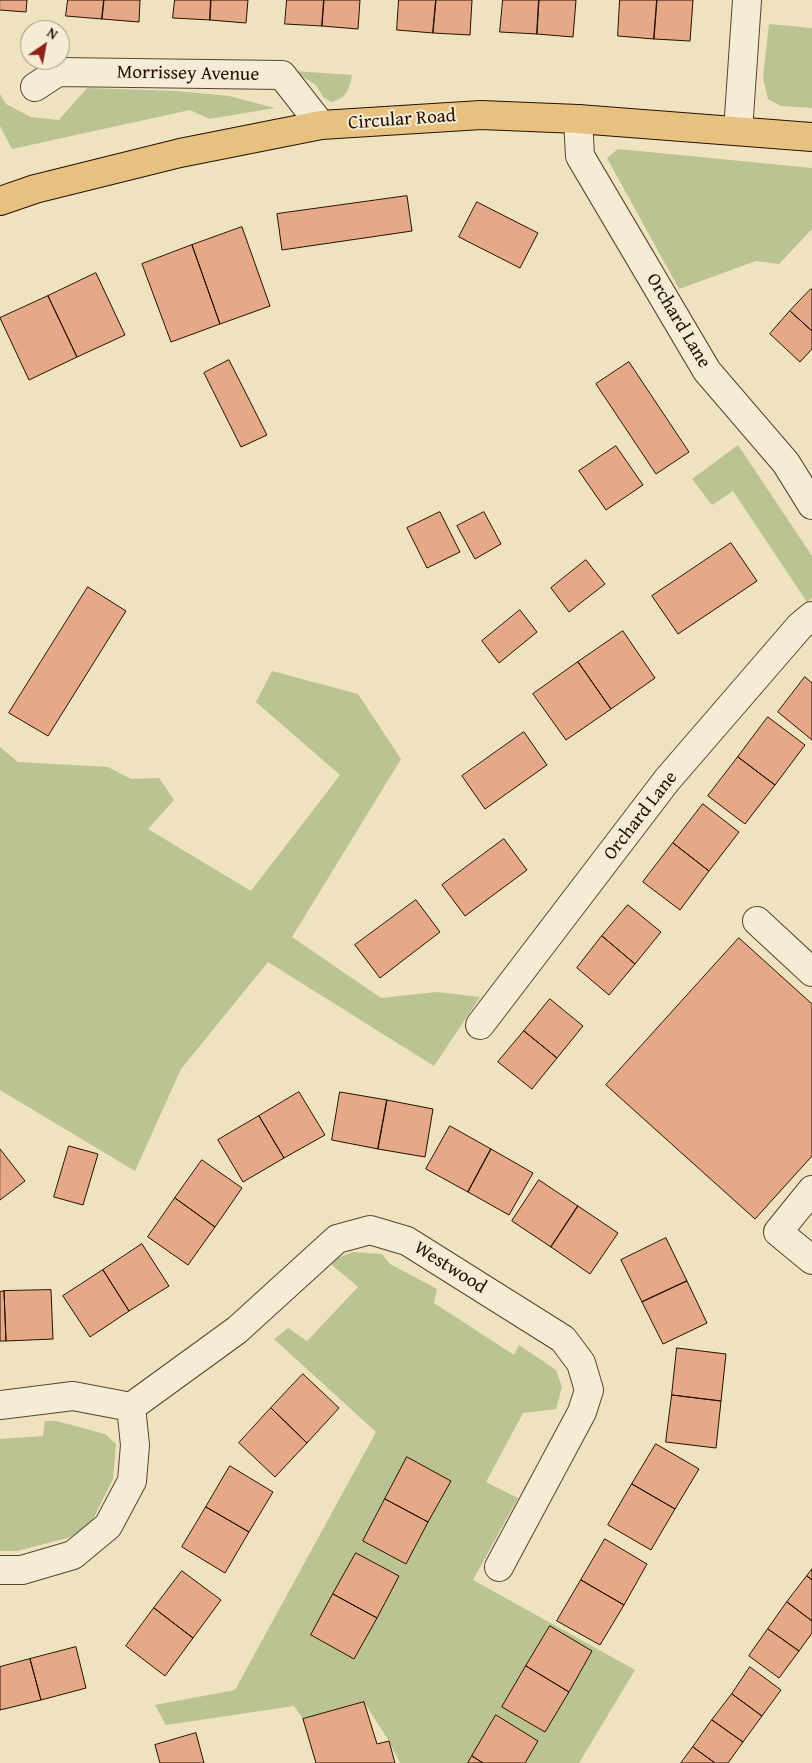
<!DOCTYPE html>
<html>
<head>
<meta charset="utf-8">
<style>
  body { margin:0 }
  #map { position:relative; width:812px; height:1763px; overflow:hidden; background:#eee2bf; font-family:"Gentium Book Plus",serif }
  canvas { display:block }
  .north { position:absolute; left:20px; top:20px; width:50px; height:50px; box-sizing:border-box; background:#f4ecd5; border:1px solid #a29480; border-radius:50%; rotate:33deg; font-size:14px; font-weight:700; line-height:20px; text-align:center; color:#261000 }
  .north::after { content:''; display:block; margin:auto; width:18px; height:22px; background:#8f2418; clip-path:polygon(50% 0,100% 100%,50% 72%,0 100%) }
</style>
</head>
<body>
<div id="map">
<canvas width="812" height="1763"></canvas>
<div class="north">N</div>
</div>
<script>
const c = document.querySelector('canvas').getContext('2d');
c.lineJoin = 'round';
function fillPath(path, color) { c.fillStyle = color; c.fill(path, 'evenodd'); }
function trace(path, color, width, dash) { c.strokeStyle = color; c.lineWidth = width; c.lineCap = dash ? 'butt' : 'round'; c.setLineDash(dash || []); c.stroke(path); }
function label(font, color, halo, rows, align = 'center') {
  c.font = font + ' "Gentium Book Plus",serif'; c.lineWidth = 4; c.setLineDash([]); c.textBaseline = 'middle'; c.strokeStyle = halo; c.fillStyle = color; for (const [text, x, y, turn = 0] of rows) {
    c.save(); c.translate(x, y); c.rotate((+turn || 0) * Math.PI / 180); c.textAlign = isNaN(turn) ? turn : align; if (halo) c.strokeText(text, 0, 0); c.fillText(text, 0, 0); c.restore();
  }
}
fillPath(new Path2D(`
  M 769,24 L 812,28 L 812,108 L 781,106 L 768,99 L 763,78 Z
  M 294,71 L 352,75 C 349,90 347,98 331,102 L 323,97 L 316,85 Z
  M 87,88 L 177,91 L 229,96 L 275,108 L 209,119 L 190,110 L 12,149 L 0,126 L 0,94 L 6,104 L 31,117 L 59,120 Z
  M 618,149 L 812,168 L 812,229 L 779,264 L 756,261 L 679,289 L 607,158 Z
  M 738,445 L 812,556 L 812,598 L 807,602 L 733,491 L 712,505 L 692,479 Z
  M 272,671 L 358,694 L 401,759 L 292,937 L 381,998 L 437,992 L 480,997 L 434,1066 L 268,962 L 181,1069 L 135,1171 L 0,1090 L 0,747 L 18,762 L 108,767 L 131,779 L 159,778 L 174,800 L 148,829 L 251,891 L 340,775 L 256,702 Z
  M 353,1252 L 382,1254 L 390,1264 L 437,1289 L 434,1303 L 514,1355 L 519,1345 L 556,1370 L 562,1387 L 556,1409 L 523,1413 L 486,1482 L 518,1498 L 473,1580 L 635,1670 L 579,1763 L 400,1763 L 389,1741 L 364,1702 L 303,1719 L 294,1706 L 166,1725 L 155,1705 L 235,1690 L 376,1432 L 274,1339 L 288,1328 L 307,1341 L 358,1287 L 331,1264 L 338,1258 Z
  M 45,1421 L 56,1421 L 105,1434 L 116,1444 L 113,1479 L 91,1523 L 71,1537 L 17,1551 L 0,1551 L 0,1439 L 43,1436 Z`), '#bac391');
const building = new Path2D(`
  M 0,0 L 27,0 L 26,12 L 0,10 Z
  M 68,0 L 104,0 L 102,19 L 66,16 Z
  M 104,0 L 140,0 L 139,22 L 102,19 Z
  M 175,0 L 211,0 L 210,20 L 173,18 Z
  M 211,0 L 248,0 L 246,23 L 210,20 Z
  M 287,0 L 324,0 L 322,26 L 285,24 Z
  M 324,0 L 360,0 L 358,29 L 322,26 Z
  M 399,0 L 436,0 L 433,33 L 397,30 Z
  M 436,0 L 472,0 L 470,35 L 433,33 Z
  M 503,0 L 539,0 L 537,34 L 500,32 Z
  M 539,0 L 576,0 L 573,37 L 537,34 Z
  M 620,0 L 657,0 L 654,39 L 618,36 Z
  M 657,0 L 693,0 L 690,41 L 654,39 Z
  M 407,196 L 412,231 L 282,250 L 277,214 Z
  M 477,202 L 538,233 L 520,268 L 459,237 Z
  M 242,227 L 270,306 L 220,324 L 192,245 Z
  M 192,245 L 220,324 L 171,342 L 142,264 Z
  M 96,273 L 125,335 L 77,357 L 48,296 Z
  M 811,289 L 812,290 L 812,331 L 790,311 Z
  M 48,296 L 77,357 L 29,380 L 0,318 Z
  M 790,311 L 812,331 L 812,349 L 800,362 L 770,334 Z
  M 229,360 L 267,435 L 241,447 L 204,373 Z
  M 629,362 L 689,452 L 656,474 L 596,384 Z
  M 616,446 L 643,485 L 606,510 L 579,471 Z
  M 440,512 L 460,552 L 427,568 L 407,528 Z
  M 484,512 L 501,544 L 475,559 L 457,526 Z
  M 731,543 L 757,581 L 678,634 L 652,596 Z
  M 586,560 L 605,584 L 569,612 L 551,588 Z
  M 88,587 L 126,611 L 48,736 L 9,713 Z
  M 520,610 L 537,632 L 499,663 L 482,641 Z
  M 623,631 L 655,678 L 611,709 L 578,662 Z
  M 578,662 L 611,709 L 566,740 L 533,694 Z
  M 805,677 L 812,683 L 812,740 L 778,712 Z
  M 768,717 L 805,745 L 775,785 L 738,757 Z
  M 524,732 L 547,765 L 485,809 L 462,776 Z
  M 738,757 L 775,785 L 745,824 L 708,796 Z
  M 703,804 L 739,832 L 709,871 L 673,843 Z
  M 504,839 L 527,870 L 465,916 L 442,885 Z
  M 673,843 L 709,871 L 680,910 L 643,882 Z
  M 416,900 L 440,932 L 380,978 L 355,945 Z
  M 628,905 L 661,932 L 635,964 L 602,936 Z
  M 602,936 L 635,964 L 609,995 L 577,968 Z
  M 739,938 L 812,1004 L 812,1156 L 755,1219 L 606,1085 Z
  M 550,999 L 583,1026 L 557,1058 L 524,1031 Z
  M 524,1031 L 557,1058 L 532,1089 L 498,1062 Z
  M 299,1092 L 325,1135 L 284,1158 L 259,1116 Z
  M 340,1092 L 387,1100 L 378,1149 L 332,1140 Z
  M 387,1100 L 433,1109 L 425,1157 L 378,1149 Z
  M 259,1116 L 284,1158 L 243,1182 L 218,1140 Z
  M 450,1126 L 491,1149 L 468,1192 L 426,1169 Z
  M 69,1146 L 98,1154 L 83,1205 L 54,1197 Z
  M 0,1149 L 25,1181 L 0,1200 Z
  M 491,1149 L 533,1173 L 509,1215 L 468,1192 Z
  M 202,1160 L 242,1188 L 215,1227 L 175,1198 Z
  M 539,1180 L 578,1206 L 551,1247 L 512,1221 Z
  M 175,1198 L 215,1227 L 188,1265 L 148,1237 Z
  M 578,1206 L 618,1233 L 590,1274 L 551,1247 Z
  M 666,1238 L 687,1281 L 642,1302 L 621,1260 Z
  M 142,1244 L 169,1286 L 129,1311 L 103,1270 Z
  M 103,1270 L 129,1311 L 90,1337 L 63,1296 Z
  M 687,1281 L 707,1323 L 663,1344 L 642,1302 Z
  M 51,1290 L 53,1339 L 6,1341 L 4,1291 Z
  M 4,1291 L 6,1341 L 0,1341 L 0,1292 Z
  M 677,1348 L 726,1354 L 721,1401 L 672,1395 Z
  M 303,1374 L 339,1408 L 307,1443 L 271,1408 Z
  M 672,1395 L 721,1401 L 716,1448 L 666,1442 Z
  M 271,1408 L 307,1443 L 275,1477 L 239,1443 Z
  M 656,1444 L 699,1469 L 675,1509 L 632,1484 Z
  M 407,1457 L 451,1481 L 428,1522 L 385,1499 Z
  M 230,1466 L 273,1492 L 249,1532 L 206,1507 Z
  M 632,1484 L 675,1509 L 651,1550 L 608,1525 Z
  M 385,1499 L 428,1522 L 406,1564 L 363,1541 Z
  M 206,1507 L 249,1532 L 225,1573 L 182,1547 Z
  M 605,1539 L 647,1564 L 624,1605 L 581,1580 Z
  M 356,1553 L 399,1576 L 377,1618 L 333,1594 Z
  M 812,1569 L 812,1580 L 807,1576 Z
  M 182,1571 L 221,1600 L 193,1638 L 154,1608 Z
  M 807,1576 L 812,1580 L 812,1621 L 787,1602 Z
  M 581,1580 L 624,1605 L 600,1645 L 557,1621 Z
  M 333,1594 L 377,1618 L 354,1659 L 311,1635 Z
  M 787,1602 L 812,1621 L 812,1633 L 799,1651 L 768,1629 Z
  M 154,1608 L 193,1638 L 165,1676 L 126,1646 Z
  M 550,1626 L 592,1651 L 569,1692 L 526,1666 Z
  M 768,1629 L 799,1651 L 779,1678 L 749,1656 Z
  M 76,1647 L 86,1688 L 41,1700 L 30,1659 Z
  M 30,1659 L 41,1700 L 0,1710 L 0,1667 Z
  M 526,1666 L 569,1692 L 545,1732 L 502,1707 Z
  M 750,1667 L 781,1690 L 762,1716 L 732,1694 Z
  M 732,1694 L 762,1716 L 743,1742 L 712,1720 Z
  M 364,1702 L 377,1744 L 389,1741 L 395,1763 L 316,1763 L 303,1719 Z
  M 496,1715 L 538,1741 L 525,1763 L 483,1763 L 472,1756 Z
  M 712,1720 L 743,1742 L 728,1763 L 715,1763 L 693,1747 Z
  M 196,1733 L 204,1763 L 160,1763 L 155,1745 Z
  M 693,1747 L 715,1763 L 681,1763 Z
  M 472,1756 L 483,1763 L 468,1763 Z`);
fillPath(building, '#e6a988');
trace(building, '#261000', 1);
const minor = new Path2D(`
  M 35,87 L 58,72 L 282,75 L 321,125
  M 578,119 L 580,156 L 707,371 L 786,463 L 812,505
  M 738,131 L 747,0
  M 757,921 L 812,972
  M 480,1025 L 667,780 L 800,626 L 812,616
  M 812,1190 L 778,1232 L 812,1260
  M 0,1405 L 73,1396 L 131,1407
  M 0,1570 L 22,1570 L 73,1555 L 108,1526 L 132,1481 L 135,1445 L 131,1407 L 237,1330 L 337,1239 L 370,1230 L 407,1241 L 563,1339 L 581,1363 L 589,1390 L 582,1412 L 499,1567`);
const major = new Path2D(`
  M 0,201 L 35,189 L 180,153 L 321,125 L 481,115 L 578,119 L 812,137`);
trace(minor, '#584430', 30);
trace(major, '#261000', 30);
trace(minor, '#f4ecd5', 28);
trace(major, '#e7c180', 28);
label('19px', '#261000', '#f4ecd5', [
  ["Morrissey Avenue",188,74,1],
  ["Circular Road",402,120,-4],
  ["Orchard Lane",678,321,59],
  ["Orchard Lane",641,816,-52],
  ["Westwood",450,1268,32]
]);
</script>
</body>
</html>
